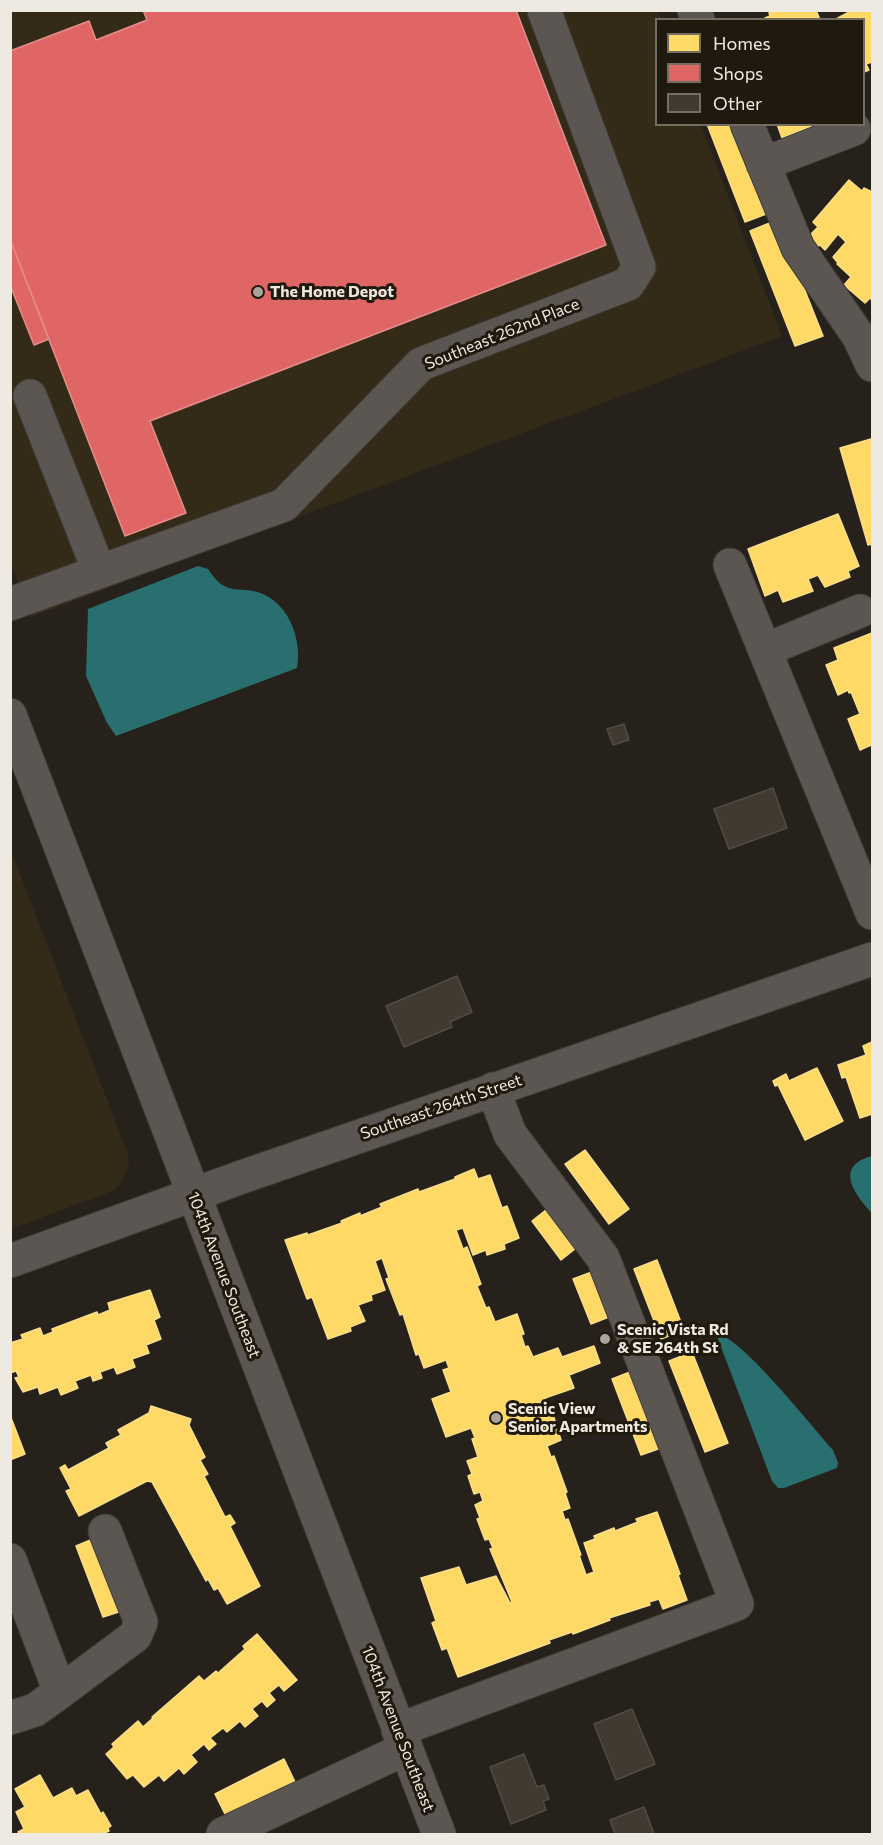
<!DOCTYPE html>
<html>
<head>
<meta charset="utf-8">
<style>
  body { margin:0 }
  #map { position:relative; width:883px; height:1845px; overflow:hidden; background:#26211a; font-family:Commissioner,sans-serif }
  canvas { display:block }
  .frame { position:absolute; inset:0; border:12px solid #efeae1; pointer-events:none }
  .legend { position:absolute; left:655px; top:18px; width:210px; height:108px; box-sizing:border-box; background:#20190d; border:2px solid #736d62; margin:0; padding:8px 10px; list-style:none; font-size:18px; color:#efeae1 }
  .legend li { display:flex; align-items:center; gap:12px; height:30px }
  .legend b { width:30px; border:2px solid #736d62 }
</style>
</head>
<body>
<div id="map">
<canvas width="883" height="1845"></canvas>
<div class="frame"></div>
<ul class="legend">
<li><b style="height:16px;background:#ffd966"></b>Homes</li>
<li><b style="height:16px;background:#e06666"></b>Shops</li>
<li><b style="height:16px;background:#403a30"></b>Other</li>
</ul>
</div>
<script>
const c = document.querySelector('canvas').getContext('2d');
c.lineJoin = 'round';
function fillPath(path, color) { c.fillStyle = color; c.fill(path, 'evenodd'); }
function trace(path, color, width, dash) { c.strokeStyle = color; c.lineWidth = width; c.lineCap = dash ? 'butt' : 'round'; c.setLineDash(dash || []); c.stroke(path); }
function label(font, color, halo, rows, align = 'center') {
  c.font = font + ' Commissioner,sans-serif'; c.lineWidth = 6; c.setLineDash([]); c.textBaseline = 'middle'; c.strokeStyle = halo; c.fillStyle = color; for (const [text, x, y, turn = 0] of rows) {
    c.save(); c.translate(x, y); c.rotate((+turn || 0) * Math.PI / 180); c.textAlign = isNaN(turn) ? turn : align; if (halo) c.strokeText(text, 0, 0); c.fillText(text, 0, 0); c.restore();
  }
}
fillPath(new Path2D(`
  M 11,11 L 658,11 L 661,19 L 656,20 L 656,124 L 701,125 L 782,336 L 31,617 L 11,563 Z
  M 10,848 L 128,1154 L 129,1163 L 122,1182 L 115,1190 L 11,1229 Z`), '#342a18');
fillPath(new Path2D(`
  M 198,566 L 208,569 C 228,600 240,583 265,595 C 290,607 302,641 297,668 L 116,736 L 107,723 L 86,676 L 88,609 Z
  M 872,1156 L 872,1213 C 854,1194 834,1166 872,1156 Z
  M 718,1334 C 743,1339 813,1428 833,1450 L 838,1463 L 837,1468 L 784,1488 L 778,1488 L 772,1481 L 718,1339 Z`), '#2a6f6f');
const homes = new Path2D(`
  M 776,10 L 816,10 L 820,20 L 766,20 L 765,18 L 770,16 L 769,13 Z
  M 853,10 L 872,10 L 872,62 L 866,64 L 869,70 L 864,72 L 864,20 L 836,19 Z
  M 707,124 L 739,124 L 774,211 L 745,222 Z
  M 777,124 L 816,124 L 782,138 Z
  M 849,180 L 862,191 L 864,188 L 872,192 L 872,300 L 870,298 L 865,303 L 844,285 L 851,277 L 837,264 L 838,263 L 833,257 L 846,242 L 838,234 L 825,250 L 820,245 L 816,247 L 810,235 L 818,227 L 813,222 Z
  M 777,220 L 823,336 L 795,346 L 750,231 Z
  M 871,439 L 872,544 L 868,545 L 840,448 Z
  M 838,514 L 859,566 L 848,571 L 850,577 L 825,587 L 818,575 L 808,579 L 813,591 L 783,602 L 778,590 L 765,596 L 748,549 Z
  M 872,633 L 872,747 L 871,745 L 860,750 L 848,719 L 860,714 L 851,692 L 849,693 L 848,690 L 838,695 L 826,665 L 838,660 L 834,648 Z
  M 872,1042 L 872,1114 L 860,1118 L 846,1077 L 842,1078 L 838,1065 L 866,1055 L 863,1046 Z
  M 817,1068 L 843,1121 L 805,1140 L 778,1085 L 775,1086 L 773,1081 L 786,1074 L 789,1081 Z
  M 585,1150 L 629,1209 L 609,1224 L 565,1164 Z
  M 474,1169 L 478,1179 L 490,1175 L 502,1208 L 507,1206 L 519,1238 L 504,1244 L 505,1249 L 487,1255 L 486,1250 L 473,1255 L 463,1228 L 456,1230 L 463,1249 L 467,1247 L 481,1284 L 477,1286 L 486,1308 L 489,1307 L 495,1322 L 517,1314 L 524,1334 L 521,1335 L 525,1347 L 528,1346 L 533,1357 L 558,1348 L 562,1357 L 594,1346 L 600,1363 L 569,1375 L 574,1388 L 545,1398 L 549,1408 L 551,1408 L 561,1440 L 547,1446 L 551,1457 L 554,1456 L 567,1492 L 565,1493 L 570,1508 L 562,1511 L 565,1520 L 568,1519 L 581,1555 L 579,1555 L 586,1575 L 594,1572 L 584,1543 L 595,1539 L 594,1536 L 614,1528 L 615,1531 L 638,1522 L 636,1519 L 657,1512 L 680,1574 L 678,1575 L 687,1600 L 663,1609 L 659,1599 L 649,1602 L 650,1605 L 609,1618 L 610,1620 L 573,1634 L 572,1632 L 549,1640 L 550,1643 L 458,1677 L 447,1648 L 442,1650 L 432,1623 L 436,1621 L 421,1578 L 459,1567 L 466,1585 L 496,1576 L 510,1603 L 512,1602 L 490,1549 L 493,1548 L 489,1539 L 485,1540 L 477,1519 L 480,1518 L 475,1505 L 483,1501 L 480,1492 L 474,1494 L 468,1476 L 472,1474 L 467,1461 L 478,1457 L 472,1439 L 475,1438 L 471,1428 L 446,1437 L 432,1399 L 451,1392 L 443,1370 L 449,1368 L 446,1360 L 424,1368 L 419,1354 L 416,1355 L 403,1314 L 400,1315 L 386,1279 L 389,1278 L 382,1258 L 375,1261 L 385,1290 L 371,1295 L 372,1300 L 358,1305 L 365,1321 L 350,1327 L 351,1331 L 328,1339 L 312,1297 L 307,1299 L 285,1240 L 307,1233 L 308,1235 L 342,1223 L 341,1221 L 360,1213 L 360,1216 L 382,1207 L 380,1204 L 418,1189 L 419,1192 L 455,1179 L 455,1177 Z
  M 551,1206 L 580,1245 L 561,1260 L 532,1221 Z
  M 657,1260 L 684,1330 L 661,1339 L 634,1269 Z
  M 597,1270 L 614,1315 L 591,1324 L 573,1279 Z
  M 150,1290 L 160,1317 L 154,1320 L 161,1339 L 146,1345 L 149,1353 L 132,1359 L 135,1367 L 117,1374 L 114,1367 L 100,1372 L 102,1378 L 93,1381 L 91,1375 L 75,1381 L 78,1388 L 61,1395 L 58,1387 L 40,1394 L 38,1387 L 23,1392 L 15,1378 L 19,1377 L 16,1371 L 10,1373 L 10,1343 L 23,1339 L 21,1335 L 40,1328 L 43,1336 L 53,1332 L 52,1329 L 97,1312 L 98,1315 L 110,1310 L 108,1303 Z
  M 692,1352 L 728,1443 L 705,1452 L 669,1361 Z
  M 635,1370 L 664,1447 L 641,1455 L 612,1379 Z
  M 151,1406 L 191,1419 L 189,1425 L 205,1457 L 200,1460 L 208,1474 L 204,1476 L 225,1517 L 230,1515 L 235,1523 L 230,1526 L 260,1586 L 227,1604 L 218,1588 L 214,1590 L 208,1579 L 206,1581 L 152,1482 L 147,1481 L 79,1516 L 66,1491 L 71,1489 L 60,1468 L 65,1465 L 68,1470 L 109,1448 L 106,1443 L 121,1435 L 118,1430 L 149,1413 Z
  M 10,1415 L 25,1454 L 10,1460 Z
  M 100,1536 L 128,1609 L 103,1617 L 76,1546 Z
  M 257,1634 L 297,1680 L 284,1691 L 279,1685 L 269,1693 L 275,1700 L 267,1707 L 262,1701 L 252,1709 L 258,1716 L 245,1727 L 240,1721 L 227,1732 L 223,1728 L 210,1738 L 216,1744 L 209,1750 L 204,1744 L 191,1755 L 197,1762 L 184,1774 L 179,1768 L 164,1781 L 159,1775 L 144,1787 L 133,1775 L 127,1779 L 106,1754 L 114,1747 L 112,1744 L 138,1721 L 143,1727 L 153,1718 L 152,1717 L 199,1676 L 204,1681 L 216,1671 L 218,1673 L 245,1649 L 243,1646 Z
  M 284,1759 L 295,1782 L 226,1816 L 215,1794 Z
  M 40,1775 L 53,1798 L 72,1788 L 76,1796 L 88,1790 L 101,1814 L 103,1812 L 111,1826 L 108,1828 L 109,1831 L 102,1834 L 19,1834 L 18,1832 L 24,1829 L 16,1812 L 25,1807 L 15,1789 Z`);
fillPath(homes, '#ffd966');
trace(homes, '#fade8b', 1.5);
const shops = new Path2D(`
  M 143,10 L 516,10 L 606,245 L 150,421 L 186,513 L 125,536 L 10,239 L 10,51 L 89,21 L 96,40 L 147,20 Z
  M 10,239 L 49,339 L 34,345 L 10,285 Z`);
fillPath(shops, '#e06666');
trace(shops, '#e48e8b', 1.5);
const building = new Path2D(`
  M 624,724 L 629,740 L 613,745 L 607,729 Z
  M 773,788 L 787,828 L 729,849 L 714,809 Z
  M 457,976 L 472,1012 L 450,1022 L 452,1027 L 404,1047 L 386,1006 Z
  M 632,1709 L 655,1764 L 616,1780 L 594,1724 Z
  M 524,1754 L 537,1787 L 544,1785 L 549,1799 L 543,1801 L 546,1810 L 511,1824 L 490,1767 Z
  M 644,1807 L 654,1834 L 615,1834 L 610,1820 Z`);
fillPath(building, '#403a30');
trace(building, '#504c46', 1.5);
const minor = new Path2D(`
  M 694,10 L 698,20
  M 747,124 L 798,248 L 859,337 L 872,365
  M 763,164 L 854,129
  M 30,396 L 99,571
  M 730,565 L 872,913
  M 10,604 L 284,505 L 421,364 L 628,284 L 639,267 L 544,10
  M 765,650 L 860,611
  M 10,715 L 439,1834
  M 10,1261 L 239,1178 L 872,959
  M 10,1560 L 60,1692 L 35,1710 L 10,1718
  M 60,1692 L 135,1636 L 141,1622 L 105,1531
  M 398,1730 L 737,1604 L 603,1258 L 510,1134 L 493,1089
  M 223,1834 L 405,1749`);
trace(minor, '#3f3b36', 35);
trace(minor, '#5b5651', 33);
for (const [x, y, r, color] of [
  [258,292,6,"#a9a49b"],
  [605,1339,6,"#a9a49b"],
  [496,1418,6,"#a9a49b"]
]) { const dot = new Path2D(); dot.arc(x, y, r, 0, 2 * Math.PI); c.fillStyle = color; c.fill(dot); trace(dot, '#20190d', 2); }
label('bold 16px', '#efeae1', '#20190d', [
  ["The Home Depot",270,292],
  ["Scenic Vista Rd",617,1330],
  ["& SE 264th St",617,1348],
  ["Scenic View",508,1409],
  ["Senior Apartments",508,1427]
], 'left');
label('16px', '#efeae1', '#20190d', [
  ["Southeast 262nd Place",502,334,-22],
  ["Southeast 264th Street",441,1107,-19],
  ["104th Avenue Southeast",224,1275,69],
  ["104th Avenue Southeast",398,1729,69]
]);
</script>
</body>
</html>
